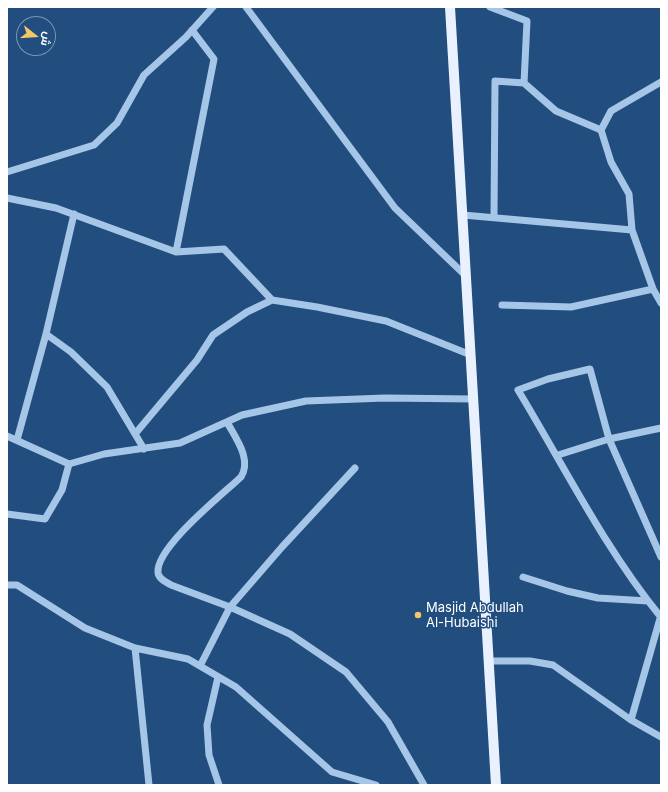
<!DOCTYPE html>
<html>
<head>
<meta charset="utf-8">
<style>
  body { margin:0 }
  #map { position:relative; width:668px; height:792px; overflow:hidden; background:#214e7f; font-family:Inter,Cairo,sans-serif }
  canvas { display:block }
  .frame { position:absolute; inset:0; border:8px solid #fff; pointer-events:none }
  .north { position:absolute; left:16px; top:16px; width:40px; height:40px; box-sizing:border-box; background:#214e7f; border:1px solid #7a95b2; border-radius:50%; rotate:107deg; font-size:11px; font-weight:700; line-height:16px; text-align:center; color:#fff }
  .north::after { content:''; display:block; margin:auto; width:14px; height:18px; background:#f3c668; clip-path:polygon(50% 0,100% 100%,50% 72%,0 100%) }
</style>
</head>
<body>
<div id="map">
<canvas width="668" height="792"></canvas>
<div class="frame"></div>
<div class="north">ش</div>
</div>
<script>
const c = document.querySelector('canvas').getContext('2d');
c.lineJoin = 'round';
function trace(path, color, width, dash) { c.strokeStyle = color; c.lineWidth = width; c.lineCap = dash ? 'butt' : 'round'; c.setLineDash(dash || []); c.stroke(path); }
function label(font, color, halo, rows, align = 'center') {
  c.font = font + ' Inter,sans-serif'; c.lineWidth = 3; c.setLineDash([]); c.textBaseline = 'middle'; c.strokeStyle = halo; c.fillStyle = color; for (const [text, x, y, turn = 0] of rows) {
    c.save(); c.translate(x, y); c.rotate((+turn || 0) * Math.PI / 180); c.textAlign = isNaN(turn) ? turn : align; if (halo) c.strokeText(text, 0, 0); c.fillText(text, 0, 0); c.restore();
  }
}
trace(new Path2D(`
  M 246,7 L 395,208 L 467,277
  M 490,7 L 527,21 L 524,83 L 556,111 L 601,130
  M 661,82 L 611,111 L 601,130 L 611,162 L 629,194 L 632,230 L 653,289 L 661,303
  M 7,172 L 94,145 L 117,123 L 144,75 L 186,37 L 213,7
  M 7,198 L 56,208 L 176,252 L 224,249 L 272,300
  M 463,215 L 632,230
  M 494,217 L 495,81 L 524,83
  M 176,252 L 214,59 L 192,30
  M 502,305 L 571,307 L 653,289
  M 46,334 L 71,352 L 107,387 L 144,449
  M 227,422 C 236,439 252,459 241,477 C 223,494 155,548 158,573 C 159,579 166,582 171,585 L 230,607 L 290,634 L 346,672 L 388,722 L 424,785
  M 135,434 L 197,360 L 213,335 L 247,312 L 272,300 L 317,307 L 386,321 L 471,355
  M 7,436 L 69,464 L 62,490 L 45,519 L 7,514
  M 17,440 L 46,334 L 74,214
  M 558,455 L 609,439 L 661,428
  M 69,464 L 104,454 L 180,443 L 242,415 L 306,401 L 385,398 L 474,399
  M 523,577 L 567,591 L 598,598 L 648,601
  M 7,585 L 17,585 L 85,628 L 135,648 L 188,659 L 236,687 L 332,772 L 376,785
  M 660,616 C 604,547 564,466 518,390 L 548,379 L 590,369 L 609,439 L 661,557
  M 135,648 L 149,785
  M 489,661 L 530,661 L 553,665 L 631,720 L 661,737
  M 200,666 L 230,607 L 282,547 L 355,468
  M 218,677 L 207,725 L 209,755 L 219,785
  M 631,720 L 661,615`), '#a6c6e7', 7);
trace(new Path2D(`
  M 450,7 L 496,785`), '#e8f1fd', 10);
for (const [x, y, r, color] of [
  [418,615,4,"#f3c668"]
]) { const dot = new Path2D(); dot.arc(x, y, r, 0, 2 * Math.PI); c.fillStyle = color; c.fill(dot); trace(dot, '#214e7f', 1.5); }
label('13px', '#fff', '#214e7f', [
  ["Masjid Abdullah",426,608],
  ["Al-Hubaishi",426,623]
], 'left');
</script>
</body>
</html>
